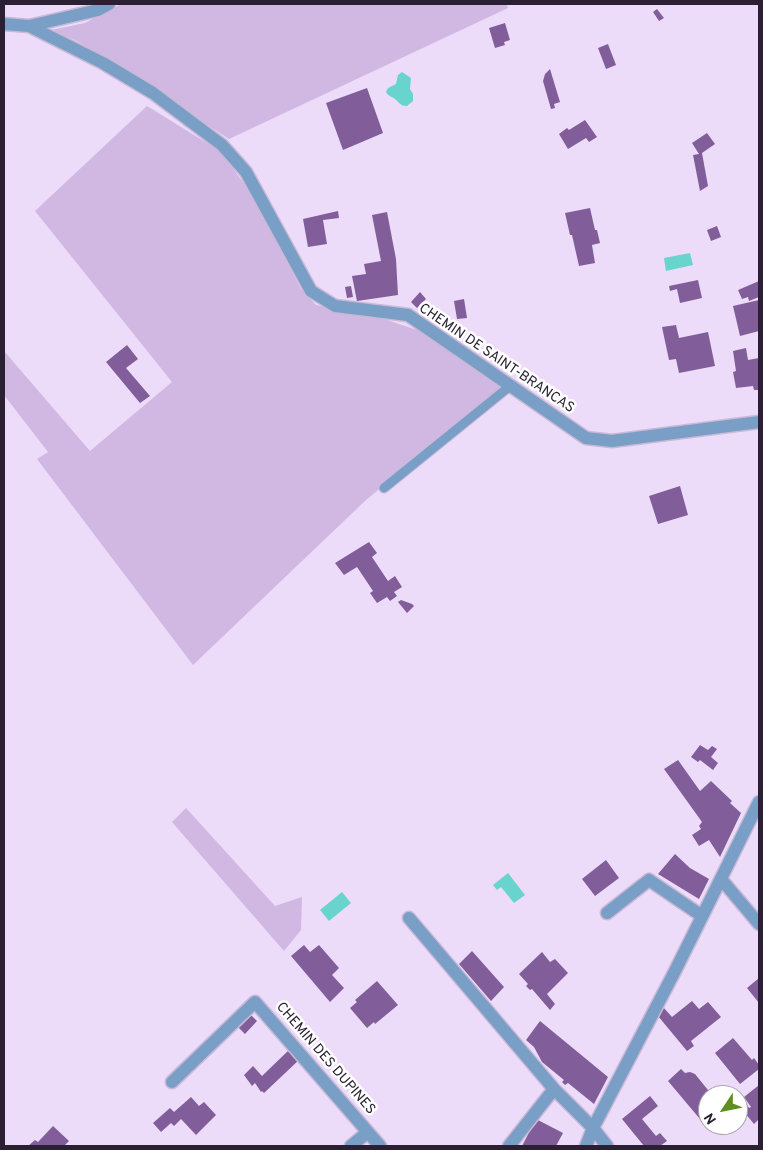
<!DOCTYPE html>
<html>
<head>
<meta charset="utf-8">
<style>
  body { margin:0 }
  #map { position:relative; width:763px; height:1150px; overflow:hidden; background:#eddbfa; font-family:Overpass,sans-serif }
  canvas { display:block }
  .frame { position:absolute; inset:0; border:5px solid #2b2033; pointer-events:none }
  .north { position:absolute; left:698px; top:1085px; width:50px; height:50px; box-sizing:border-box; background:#fff; border:1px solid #aaa6ad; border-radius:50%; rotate:236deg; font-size:14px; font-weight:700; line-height:20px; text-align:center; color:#2b2033 }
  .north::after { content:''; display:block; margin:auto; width:18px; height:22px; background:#5e8d20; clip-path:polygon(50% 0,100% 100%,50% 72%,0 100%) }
</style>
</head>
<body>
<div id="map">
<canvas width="763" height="1150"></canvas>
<div class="frame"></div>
<div class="north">N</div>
</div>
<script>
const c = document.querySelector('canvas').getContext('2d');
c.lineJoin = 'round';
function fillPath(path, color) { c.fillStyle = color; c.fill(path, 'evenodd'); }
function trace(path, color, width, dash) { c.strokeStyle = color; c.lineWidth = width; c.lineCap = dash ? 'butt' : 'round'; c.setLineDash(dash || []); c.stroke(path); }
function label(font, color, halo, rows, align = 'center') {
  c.font = font + ' Overpass,sans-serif'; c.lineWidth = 5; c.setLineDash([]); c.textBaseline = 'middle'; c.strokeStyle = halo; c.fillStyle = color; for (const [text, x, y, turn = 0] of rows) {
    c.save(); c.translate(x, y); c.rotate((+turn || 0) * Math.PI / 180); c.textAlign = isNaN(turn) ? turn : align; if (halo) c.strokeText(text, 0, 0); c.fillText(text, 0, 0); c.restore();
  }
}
fillPath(new Path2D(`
  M 121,4 L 507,4 L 508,8 L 229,139 L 77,41 L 51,30 L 85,23 Z
  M 147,106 L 220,151 L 254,197 L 301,289 L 316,305 L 387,320 L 420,331 L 501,388 L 366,500 L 193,665 L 37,459 L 48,452 L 4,395 L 4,351 L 90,451 L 172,382 L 35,211 Z
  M 186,808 L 275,906 L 302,897 L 301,930 L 284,951 L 172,822 Z`), '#d0b8e2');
fillPath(new Path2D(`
  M 402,72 L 411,78 L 410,89 L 413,94 L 413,101 L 407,106 C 400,106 400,103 395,99 C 391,96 389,97 386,92 L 388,88 L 396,84 L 398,75 Z
  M 690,253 L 693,265 L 666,271 L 664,258 Z
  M 508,873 L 525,895 L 514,903 L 501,887 L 497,890 L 493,885 Z
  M 342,892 L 351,903 L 329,921 L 320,910 Z`), '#69d3cd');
fillPath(new Path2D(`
  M 657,9 L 664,18 L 659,21 L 653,12 Z
  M 505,23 L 510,40 L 504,42 L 505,45 L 495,48 L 489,28 Z
  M 608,44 L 616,65 L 606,69 L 598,48 Z
  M 550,69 L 560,102 L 554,104 L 555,108 L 551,109 L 543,81 L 545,74 Z
  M 367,88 L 383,133 L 343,150 L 326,103 Z
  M 585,120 L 597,137 L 589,142 L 586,138 L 568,149 L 559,134 L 567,128 L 569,130 Z
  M 707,133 L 715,144 L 702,153 L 708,186 L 700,191 L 693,155 L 699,154 L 692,143 Z
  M 590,208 L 595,230 L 597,230 L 600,243 L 592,245 L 595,263 L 579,266 L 572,235 L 570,235 L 565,213 Z
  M 338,211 L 339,218 L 323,220 L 327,244 L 308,247 L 303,219 Z
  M 387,212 L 396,259 L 398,295 L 357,301 L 352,276 L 366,274 L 364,264 L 381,261 L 372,215 Z
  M 717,226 L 721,237 L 711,241 L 707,230 Z
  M 698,280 L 702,298 L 680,303 L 677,289 L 670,291 L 669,286 Z
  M 759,281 L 759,297 L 749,301 L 748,297 L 742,299 L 738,290 Z
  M 351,286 L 353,297 L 347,298 L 345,287 Z
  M 420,292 L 426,299 L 417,308 L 411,302 Z
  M 464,299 L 467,318 L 457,319 L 454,301 Z
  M 759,300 L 759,331 L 740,336 L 733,306 Z
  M 676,325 L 679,338 L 708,332 L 715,366 L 679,373 L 676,359 L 669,360 L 662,327 Z
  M 127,345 L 138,359 L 126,368 L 150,396 L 140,403 L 106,362 Z
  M 746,348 L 748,360 L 759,358 L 759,390 L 754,390 L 753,386 L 736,388 L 733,372 L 736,371 L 733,351 Z
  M 680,486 L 688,515 L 658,524 L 649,496 Z
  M 369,542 L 377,553 L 372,557 L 388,581 L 395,576 L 402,587 L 394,592 L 397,596 L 390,601 L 387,597 L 377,603 L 370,593 L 373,591 L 357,567 L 344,575 L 335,563 Z
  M 401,600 L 412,604 L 414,606 L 407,613 L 398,602 Z
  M 700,745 L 708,750 L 712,746 L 717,749 L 711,757 L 718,763 L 713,770 L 700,760 L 698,762 L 691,757 Z
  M 678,760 L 700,791 L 711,781 L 732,801 L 730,803 L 741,813 L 720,857 L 709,840 L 699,846 L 692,835 L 701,829 L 699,826 L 702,822 L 664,769 Z
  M 675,854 L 690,868 L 709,879 L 699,899 L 658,874 Z
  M 606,860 L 619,878 L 595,896 L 582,879 Z
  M 304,945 L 310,952 L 319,945 L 339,968 L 332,975 L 344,988 L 330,1002 L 291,956 Z
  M 472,951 L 504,987 L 491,1001 L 459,964 Z
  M 542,952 L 550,962 L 555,959 L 568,973 L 547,994 L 555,1004 L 550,1010 L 532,989 L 530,990 L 526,986 L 528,984 L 519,974 Z
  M 759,978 L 759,1003 L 747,988 Z
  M 377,981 L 398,1005 L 375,1024 L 374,1022 L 367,1028 L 350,1008 L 357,1002 L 355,1000 Z
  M 692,1001 L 699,1009 L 708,1002 L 721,1017 L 691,1041 L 694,1046 L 687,1051 L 658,1016 L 663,1007 L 672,1017 Z
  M 248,1012 L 257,1021 L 245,1034 L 236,1025 Z
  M 540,1021 L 608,1077 L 594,1104 L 568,1083 L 565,1085 L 562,1082 L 564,1080 L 542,1062 L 534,1047 L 526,1040 Z
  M 733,1038 L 752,1060 L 754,1058 L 759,1065 L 759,1069 L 740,1084 L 715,1053 Z
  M 290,1049 L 300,1059 L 264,1093 L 262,1091 L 261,1092 L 255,1083 L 252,1086 L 244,1075 L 253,1066 L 262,1076 Z
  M 681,1069 L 685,1073 L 690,1072 L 695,1074 L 712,1095 L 708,1095 L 708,1123 L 705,1125 L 668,1081 Z
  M 759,1085 L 759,1119 L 754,1124 L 740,1107 L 746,1103 L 749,1108 L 751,1107 L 744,1097 Z
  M 650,1096 L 658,1106 L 642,1119 L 656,1136 L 660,1133 L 667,1141 L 660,1146 L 644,1146 L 622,1119 Z
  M 191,1097 L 199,1106 L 204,1102 L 216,1115 L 196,1135 L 181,1119 L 174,1126 L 171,1123 L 161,1132 L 153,1123 L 170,1108 L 174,1112 Z
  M 536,1119 L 563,1133 L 556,1146 L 522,1146 Z
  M 53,1126 L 69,1141 L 64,1146 L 28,1146 L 35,1140 L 38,1142 Z`), '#815e9a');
const lane = new Path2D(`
  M 384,488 L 510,386`);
const street = new Path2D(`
  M 4,24 L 29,26 L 103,63 L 153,93 L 222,145 L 246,172 L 311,291 L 335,306 L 408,315 L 586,438 L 612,441 L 759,422
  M 29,26 L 98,10 L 109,4
  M 721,879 L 759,924
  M 607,913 L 649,880 L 702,916
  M 409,918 L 554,1089 L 593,1128 L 607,1146
  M 172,1082 L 255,1002 L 380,1146
  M 351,1146 L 368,1132
  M 509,1146 L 554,1089
  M 586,1146 L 593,1128 L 675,971 L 759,802`);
trace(lane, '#cab9d6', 11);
trace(street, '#cab9d6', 15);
trace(lane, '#7a9fc7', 9);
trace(street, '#7a9fc7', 12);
label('14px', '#2b2033', '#fff', [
  ["CHEMIN DE SAINT-BRANCAS",496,359,34],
  ["CHEMIN DES DUPINES",325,1059,49]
]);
</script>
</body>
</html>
